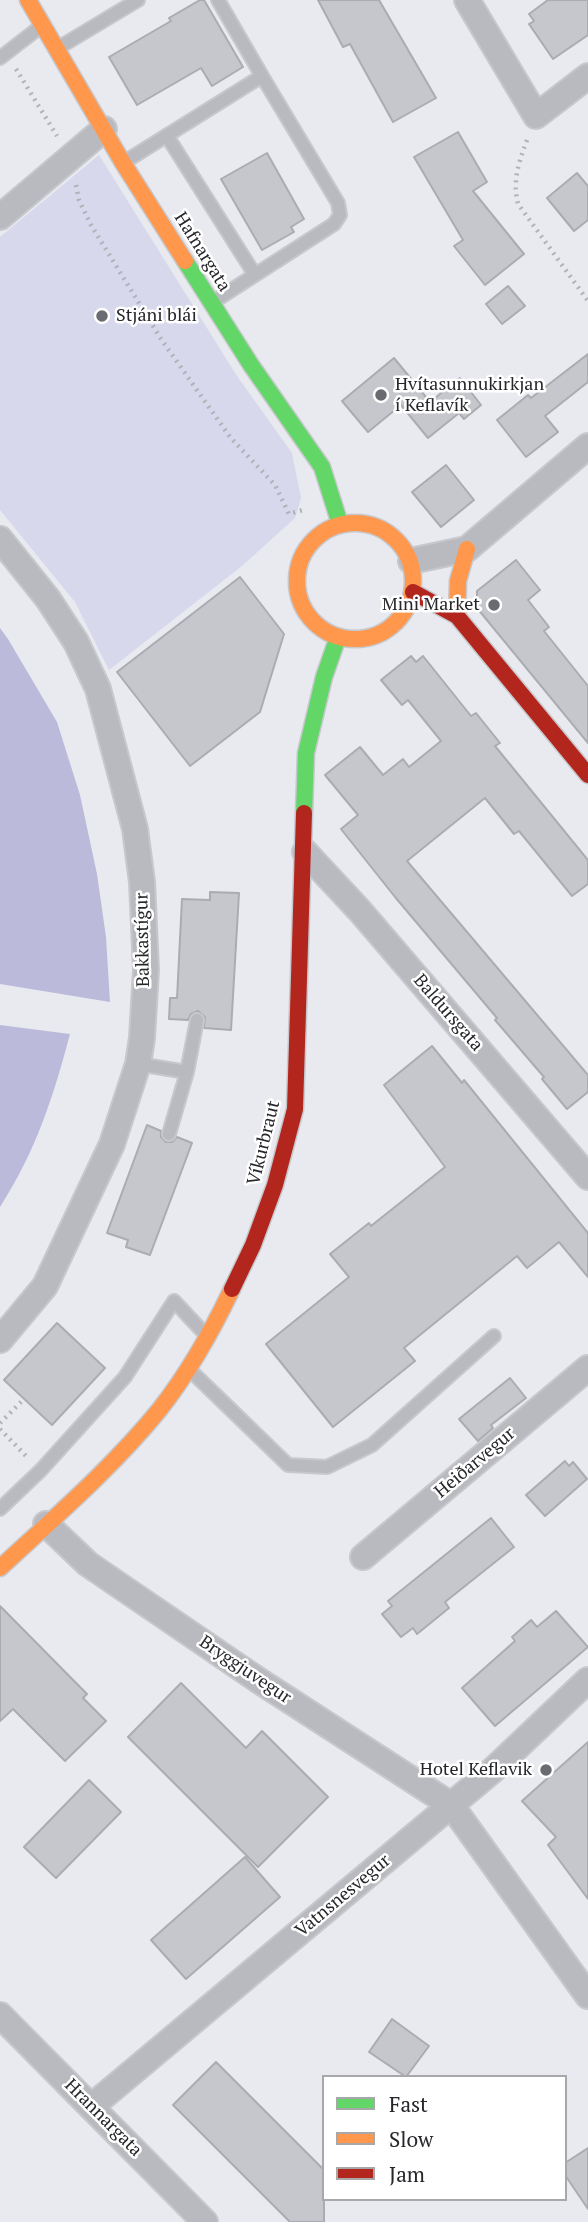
<!DOCTYPE html>
<html>
<head>
<meta charset="utf-8">
<style>
  body { margin:0 }
  #map { position:relative; width:588px; height:2222px; overflow:hidden; background:#e9eaf0; font-family:"PT Serif",serif }
  canvas { display:block }
  .legend { position:absolute; left:322px; top:2075px; width:245px; height:126px; box-sizing:border-box; background:#fff; border:2px solid #a8a8aa; margin:0; padding:9px 12px; list-style:none; font-size:21px; color:#26262b }
  .legend li { display:flex; align-items:center; gap:14px; height:35px }
  .legend b { width:35px; border:2px solid #a8a8aa }
</style>
</head>
<body>
<div id="map">
<canvas width="588" height="2222"></canvas>
<ul class="legend">
<li><b style="height:9px;background:#63d668"></b>Fast</li>
<li><b style="height:9px;background:#ff974d"></b>Slow</li>
<li><b style="height:9px;background:#b3261e"></b>Jam</li>
</ul>
</div>
<script>
const c = document.querySelector('canvas').getContext('2d');
c.lineJoin = 'round';
function fillPath(path, color) { c.fillStyle = color; c.fill(path, 'evenodd'); }
function trace(path, color, width, dash) { c.strokeStyle = color; c.lineWidth = width; c.lineCap = dash ? 'butt' : 'round'; c.setLineDash(dash || []); c.stroke(path); }
function label(font, color, halo, rows, align = 'center') {
  c.font = font + ' "PT Serif",serif'; c.lineWidth = 5; c.setLineDash([]); c.textBaseline = 'middle'; c.strokeStyle = halo; c.fillStyle = color; for (const [text, x, y, turn = 0] of rows) {
    c.save(); c.translate(x, y); c.rotate((+turn || 0) * Math.PI / 180); c.textAlign = isNaN(turn) ? turn : align; if (halo) c.strokeText(text, 0, 0); c.fillText(text, 0, 0); c.restore();
  }
}
fillPath(new Path2D(`
  M 99,155 L 237,376 L 292,453 L 301,498 L 295,518 L 242,566 L 109,670 L 75,602 L 0,510 L 0,237 Z`), '#d7d8ec');
fillPath(new Path2D(`
  M 0,628 L 8,639 L 57,722 L 80,795 L 97,874 L 106,937 L 110,1002 L 0,984 Z
  M 0,1025 L 70,1034 C 53,1098 36,1151 0,1207 Z`), '#bbbadb');
const building = new Path2D(`
  M 200,0 L 204,0 L 243,67 L 212,86 L 201,68 L 137,105 L 109,57 L 171,21 L 169,18 Z
  M 318,0 L 379,0 L 436,98 L 393,122 L 350,44 L 343,47 Z
  M 548,0 L 588,0 L 588,35 L 553,59 L 529,24 L 534,21 L 529,14 Z
  M 458,132 L 487,182 L 473,191 L 524,254 L 485,285 L 454,246 L 463,240 L 414,157 Z
  M 267,153 L 304,219 L 291,227 L 294,232 L 262,250 L 221,179 Z
  M 577,173 L 588,186 L 588,220 L 574,231 L 547,198 Z
  M 508,286 L 525,306 L 502,324 L 486,304 Z
  M 588,354 L 588,382 L 545,416 L 558,432 L 526,457 L 497,420 L 528,395 L 531,398 Z
  M 394,358 L 430,402 L 460,378 L 481,405 L 464,419 L 459,413 L 428,438 L 401,405 L 368,432 L 342,401 Z
  M 446,465 L 474,500 L 441,527 L 412,492 Z
  M 516,560 L 540,590 L 528,600 L 549,627 L 544,631 L 588,686 L 588,743 L 477,608 L 477,591 Z
  M 240,577 L 284,634 L 260,712 L 190,766 L 117,672 Z
  M 411,656 L 416,662 L 423,656 L 471,716 L 476,713 L 500,743 L 495,746 L 588,860 L 588,884 L 572,896 L 519,831 L 514,834 L 485,798 L 407,861 L 588,1075 L 588,1092 L 567,1109 L 542,1079 L 544,1077 L 495,1020 L 497,1018 L 395,897 L 341,829 L 358,815 L 325,775 L 360,747 L 383,775 L 403,759 L 409,767 L 441,741 L 408,700 L 402,705 L 381,680 Z
  M 210,892 L 239,893 L 231,1030 L 204,1028 L 205,1017 L 198,1011 L 191,1014 L 188,1020 L 169,1019 L 170,998 L 177,998 L 182,899 L 210,900 Z
  M 432,1046 L 462,1083 L 464,1080 L 588,1233 L 588,1277 L 559,1242 L 527,1268 L 517,1256 L 404,1348 L 415,1361 L 333,1427 L 266,1344 L 349,1277 L 330,1254 L 369,1223 L 371,1226 L 445,1167 L 384,1085 Z
  M 147,1125 L 161,1131 L 161,1137 L 166,1142 L 172,1142 L 177,1137 L 192,1143 L 150,1255 L 126,1247 L 128,1240 L 107,1233 Z
  M 57,1323 L 105,1368 L 52,1425 L 4,1380 Z
  M 510,1378 L 526,1398 L 491,1425 L 493,1428 L 478,1441 L 459,1419 Z
  M 565,1461 L 569,1466 L 573,1462 L 587,1479 L 545,1516 L 526,1495 Z
  M 491,1518 L 514,1547 L 445,1602 L 449,1608 L 417,1634 L 413,1628 L 401,1637 L 382,1614 L 392,1606 L 388,1601 Z
  M 0,1606 L 87,1694 L 83,1698 L 106,1721 L 65,1761 L 13,1709 L 0,1721 Z
  M 556,1611 L 588,1647 L 495,1726 L 462,1688 L 515,1641 L 512,1637 L 531,1620 L 537,1627 Z
  M 181,1683 L 246,1748 L 262,1731 L 328,1797 L 258,1867 L 128,1737 Z
  M 588,1742 L 588,1899 L 548,1845 L 556,1837 L 522,1801 Z
  M 89,1780 L 121,1812 L 56,1878 L 24,1847 Z
  M 245,1857 L 280,1897 L 186,1979 L 151,1940 Z
  M 392,2019 L 429,2046 L 406,2077 L 369,2052 Z
  M 216,2062 L 324,2170 L 324,2222 L 290,2222 L 173,2105 Z
  M 588,2148 L 588,2209 L 565,2175 L 565,2163 Z`);
fillPath(building, '#c6c7cc');
trace(building, '#abacb1', 2);
const lane = new Path2D(`
  M 58,48 L 138,0
  M 0,58 L 40,27
  M 167,136 L 255,275
  M 126,161 L 262,76 L 218,0
  M 213,302 L 334,224 L 340,215 L 338,203 L 262,76
  M 138,1064 L 187,1072
  M 169,1134 L 187,1072 L 197,1020
  M 192,1372 L 288,1465 L 327,1467 L 372,1445 L 494,1336
  M 0,1509 L 41,1470 L 125,1377 L 174,1301 L 205,1334`);
const street = new Path2D(`
  M 467,0 L 536,116 L 588,76
  M 0,217 L 104,129
  M 0,539 L 48,599 L 76,642 L 98,689 L 135,829 L 142,882 L 146,970 L 142,1038 L 138,1064 L 112,1144 L 45,1286 L 0,1340
  M 411,561 L 467,549 L 588,446
  M 305,852 L 360,911 L 588,1177
  M 46,1524 L 88,1564 L 258,1680 L 451,1805 L 588,1996
  M 363,1557 L 588,1368
  M 0,2015 L 205,2222
  M 92,2106 L 493,1770 L 588,1680`);
const fast = new Path2D(`
  M 185,261 L 251,365 L 322,467 L 340,524
  M 304,813 L 306,753 L 324,677 L 338,637`);
const slow = new Path2D(`
  M 28,0 L 123,163 L 185,261
  M297 581a58 58 0 1 1 116 0a58 58 0 1 1-116 0Z
  M 457,616 L 458,581 L 467,549
  M 0,1568 C 55,1517 113,1467 160,1409 C 189,1372 212,1331 232,1289`);
const jam = new Path2D(`
  M 413,592 L 457,616 L 588,775
  M 232,1289 L 253,1245 L 275,1185 L 295,1109 L 304,813`);
trace(lane, '#c7c8cc', 16);
trace(street, '#c7c8cc', 28);
trace(fast, '#c7c8cc', 19);
trace(slow, '#c7c8cc', 19);
trace(jam, '#c7c8cc', 19);
trace(new Path2D(`
  M 16,69 L 57,136
  M 527,140 C 519,162 512,181 518,204 L 588,301
  M 76,185 L 79,200 L 91,225 L 161,339 L 230,437 L 275,485 L 289,514 L 306,509
  M 0,1423 L 24,1399
  M 0,1429 L 27,1457`), '#b2b2b8', 4.5, [2, 5]);
trace(lane, '#b9bac0', 12);
trace(street, '#b9bac0', 24);
trace(fast, '#63d668', 16);
trace(slow, '#ff974d', 16);
trace(jam, '#b3261e', 16);
for (const [x, y, r, color] of [
  [102,316,7,"#6a6b70"],
  [381,395,7,"#6a6b70"],
  [494,605,7,"#6a6b70"],
  [546,1770,7,"#6a6b70"]
]) { const dot = new Path2D(); dot.arc(x, y, r, 0, 2 * Math.PI); c.fillStyle = color; c.fill(dot); trace(dot, '#fff', 2.5); }
label('18px', '#26262b', '#fff', [
  ["Hafnargata",202,252,58],
  ["Bakkastígur",143,940,-91],
  ["Baldursgata",448,1013,49],
  ["Víkurbraut",264,1143,-76],
  ["Heiðarvegur",475,1463,-40],
  ["Bryggjuvegur",245,1670,34],
  ["Vatnsnesvegur",343,1896,-40],
  ["Hrannargata",103,2118,45]
]);
label('18px', '#26262b', '#fff', [
  ["Stjáni blái",116,316],
  ["Hvítasunnukirkjan",395,385],
  ["í Keflavík",395,406],
  ["Mini Market",480,605,"right"],
  ["Hotel Keflavik",532,1770,"right"]
], 'left');
</script>
</body>
</html>
